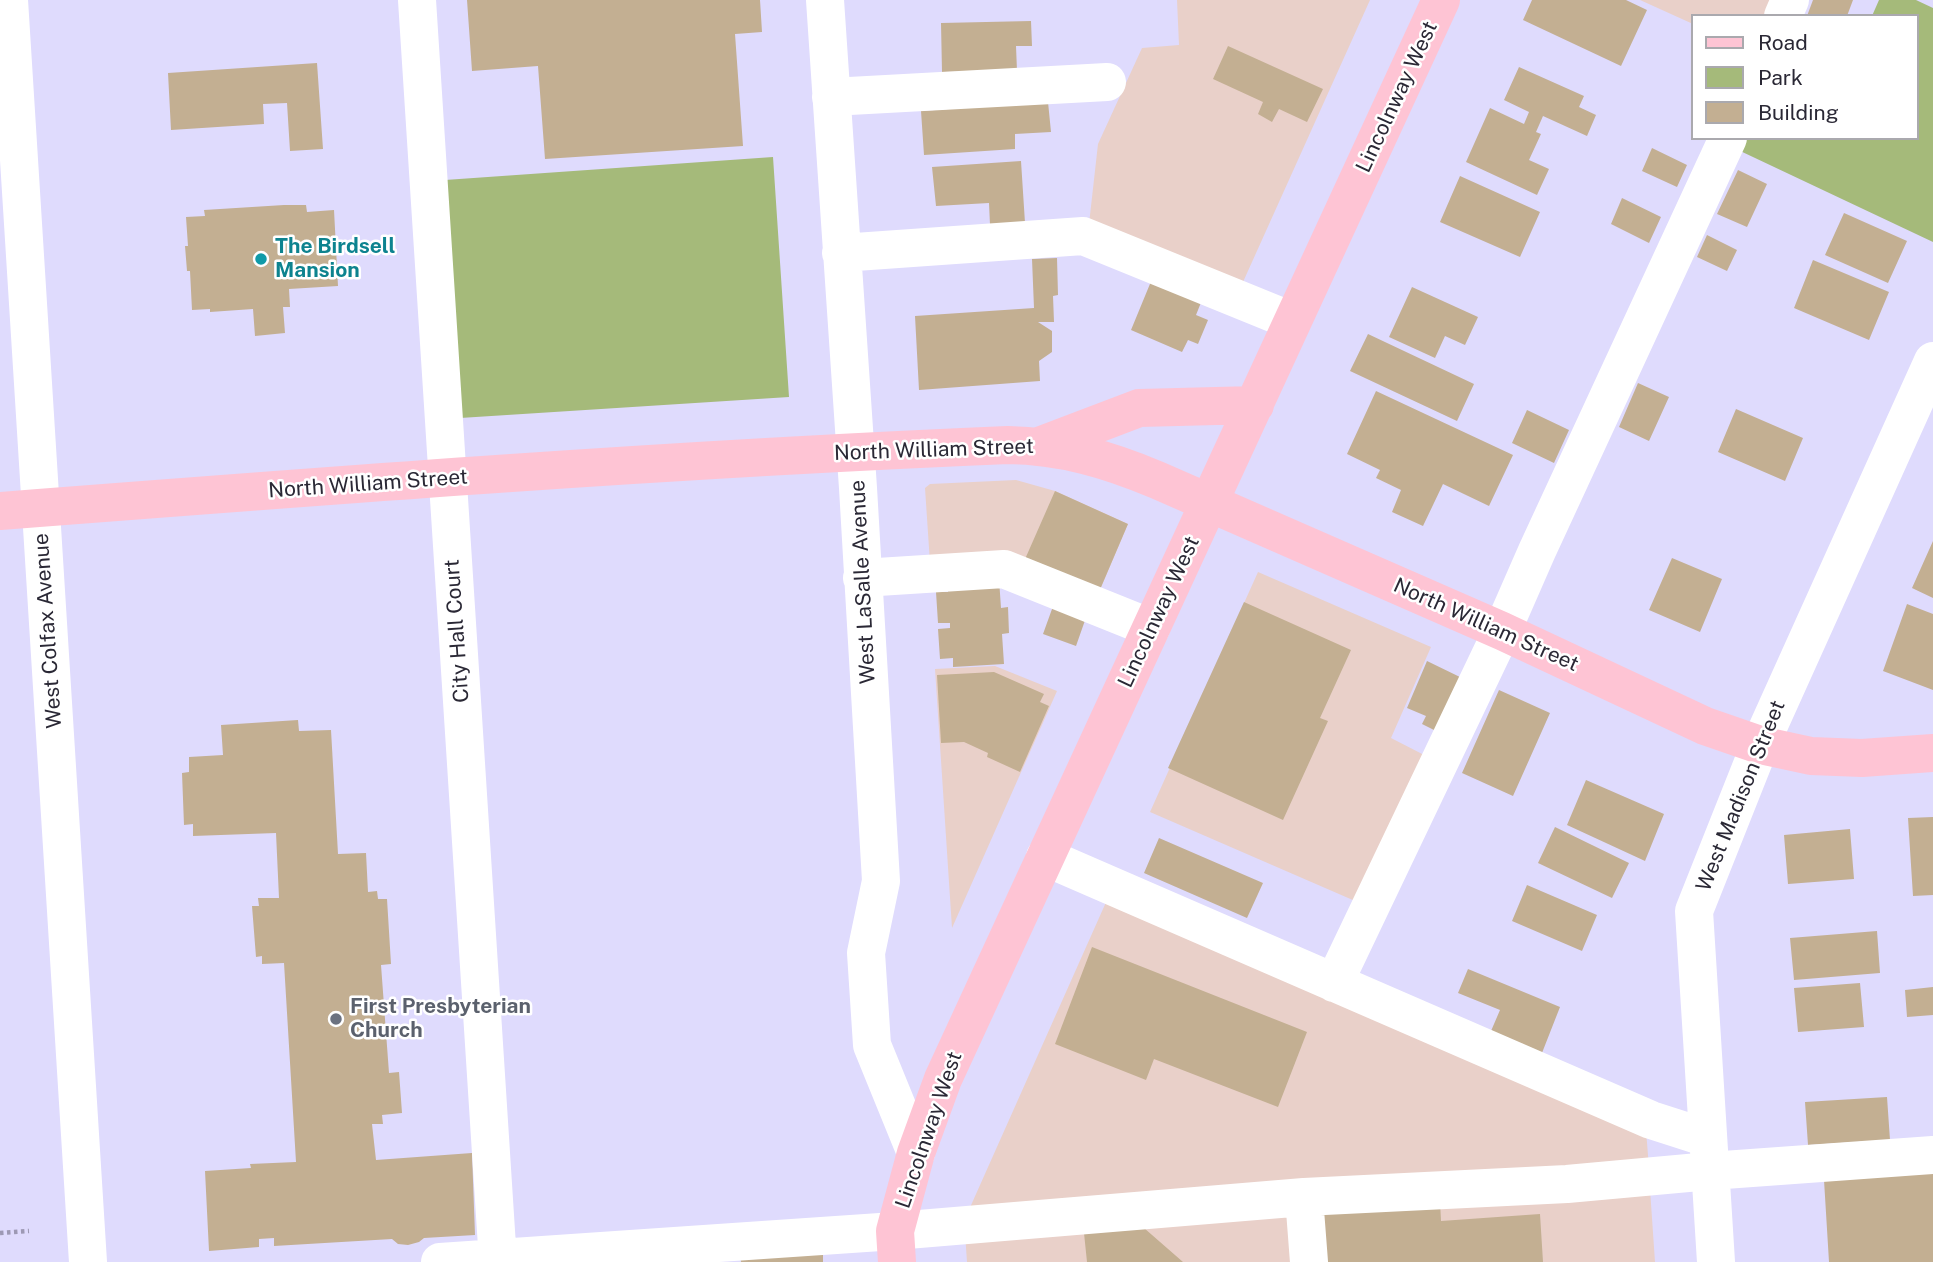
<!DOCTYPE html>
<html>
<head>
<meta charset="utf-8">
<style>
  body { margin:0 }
  #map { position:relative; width:1933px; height:1262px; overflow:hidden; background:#dfdbfd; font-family:"Public Sans",sans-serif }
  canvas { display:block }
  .legend { position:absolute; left:1691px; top:14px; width:228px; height:126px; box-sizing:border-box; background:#fff; border:2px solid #aaa9ae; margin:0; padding:9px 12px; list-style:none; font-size:21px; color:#2a2835 }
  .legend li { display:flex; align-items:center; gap:14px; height:35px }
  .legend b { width:35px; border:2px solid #aaa9ae }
</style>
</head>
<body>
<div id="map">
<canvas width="1933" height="1262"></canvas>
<ul class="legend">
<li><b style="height:9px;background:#fec4d4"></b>Road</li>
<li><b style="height:19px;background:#a5ba7a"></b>Park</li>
<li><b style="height:19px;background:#c3af92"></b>Building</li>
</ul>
</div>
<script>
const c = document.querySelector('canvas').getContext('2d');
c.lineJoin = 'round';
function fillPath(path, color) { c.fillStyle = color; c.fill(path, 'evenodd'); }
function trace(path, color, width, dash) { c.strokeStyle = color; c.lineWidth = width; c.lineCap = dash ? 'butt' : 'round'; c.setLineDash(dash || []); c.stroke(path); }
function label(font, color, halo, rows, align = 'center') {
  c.font = font + ' "Public Sans",sans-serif'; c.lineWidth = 5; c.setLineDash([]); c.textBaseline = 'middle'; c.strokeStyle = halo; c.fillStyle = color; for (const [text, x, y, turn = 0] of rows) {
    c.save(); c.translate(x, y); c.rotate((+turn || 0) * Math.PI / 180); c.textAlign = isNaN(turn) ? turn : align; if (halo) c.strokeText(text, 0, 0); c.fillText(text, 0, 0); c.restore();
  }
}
fillPath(new Path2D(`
  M 1177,0 L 1370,0 L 1243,282 L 1089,224 L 1098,144 L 1142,48 L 1179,45 Z
  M 1640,0 L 1779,0 L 1772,16 L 1693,16 L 1693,24 Z
  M 1016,480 L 1055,491 L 1128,524 L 1096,599 L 930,563 L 925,488 L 930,484 Z
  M 1258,572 L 1431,647 L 1391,738 L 1430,758 L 1362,904 L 1150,812 Z
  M 995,666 L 1057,691 L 952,928 L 935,669 Z
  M 1107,900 L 1646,1130 L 1649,1168 L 968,1212 Z
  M 1650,1189 L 1655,1262 L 1322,1262 L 1319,1208 Z
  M 1297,1209 L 1300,1262 L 967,1262 L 965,1233 Z`), '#e9d0c9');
fillPath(new Path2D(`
  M 1879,0 L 1916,0 L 1933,8 L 1933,242 L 1736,149 L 1741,138 L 1917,138 L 1917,16 L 1872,16 Z
  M 773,157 L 789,397 L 460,418 L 445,180 Z`), '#a5ba7a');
fillPath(new Path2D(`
  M 467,0 L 760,0 L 762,32 L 735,34 L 743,146 L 545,159 L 538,66 L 472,71 Z
  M 1532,0 L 1626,0 L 1647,10 L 1621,66 L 1523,20 Z
  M 1813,0 L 1853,0 L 1847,16 L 1807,16 Z
  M 1031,21 L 1032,46 L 1016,46 L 1017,71 L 942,72 L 941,23 Z
  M 1228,46 L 1323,89 L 1307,122 L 1279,109 L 1272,122 L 1258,114 L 1263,102 L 1213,79 Z
  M 317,63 L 323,149 L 290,151 L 287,103 L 263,104 L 264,124 L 171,130 L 168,73 Z
  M 1519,67 L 1584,96 L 1579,107 L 1596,115 L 1587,136 L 1543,116 L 1536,132 L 1541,134 L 1529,160 L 1549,169 L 1537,195 L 1466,162 L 1490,108 L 1524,124 L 1529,112 L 1504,100 Z
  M 1048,102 L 1051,132 L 1015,134 L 1015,149 L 924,155 L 921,111 Z
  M 1652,148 L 1687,165 L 1677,187 L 1642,171 Z
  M 1021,161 L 1025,223 L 990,225 L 989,203 L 936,206 L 932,167 Z
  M 1738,170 L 1767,184 L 1747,227 L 1717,214 Z
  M 1460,176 L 1540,212 L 1520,257 L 1440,222 Z
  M 1622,198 L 1661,217 L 1649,243 L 1611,224 Z
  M 284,205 L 306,205 L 307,212 L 334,210 L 338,286 L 289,289 L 290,307 L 283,307 L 285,333 L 255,336 L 253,309 L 210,312 L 210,309 L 192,310 L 190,271 L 187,271 L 185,246 L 188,246 L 186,217 L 205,216 L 204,210 Z
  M 1844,213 L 1907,241 L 1888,283 L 1825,255 Z
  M 1707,235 L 1737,250 L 1727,271 L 1697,257 Z
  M 1057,258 L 1058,295 L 1053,296 L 1054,322 L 1038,322 L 1052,331 L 1052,352 L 1039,361 L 1040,381 L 919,390 L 915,316 L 1034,308 L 1032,259 Z
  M 1813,260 L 1889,292 L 1869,340 L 1794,308 Z
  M 1152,279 L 1202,300 L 1196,315 L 1208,320 L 1198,344 L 1188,340 L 1182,352 L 1131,330 Z
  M 1412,287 L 1478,317 L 1465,345 L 1445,336 L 1435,358 L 1389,337 Z
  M 1368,334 L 1474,384 L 1457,421 L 1350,371 Z
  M 1638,383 L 1669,397 L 1649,441 L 1619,427 Z
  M 1376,391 L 1513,455 L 1489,506 L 1443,484 L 1423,526 L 1392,512 L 1401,490 L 1376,478 L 1380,470 L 1347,454 Z
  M 1736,409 L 1803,438 L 1785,481 L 1718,452 Z
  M 1527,410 L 1569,430 L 1554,463 L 1512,443 Z
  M 1055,491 L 1128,524 L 1096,599 L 1022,566 Z
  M 1933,541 L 1933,598 L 1912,588 Z
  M 1672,558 L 1722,579 L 1700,632 L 1649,610 Z
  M 999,579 L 1001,608 L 1008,607 L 1009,633 L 1002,634 L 1004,664 L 953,667 L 953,658 L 940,659 L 938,629 L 950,628 L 950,623 L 938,623 L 936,592 L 948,592 L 948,582 Z
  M 1056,598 L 1089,609 L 1076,646 L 1043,634 Z
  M 1244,602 L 1351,650 L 1320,718 L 1328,721 L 1283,820 L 1168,768 Z
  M 1907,604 L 1933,614 L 1933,690 L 1883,671 Z
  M 1427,661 L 1462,678 L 1438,732 L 1422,724 L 1426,716 L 1407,708 Z
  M 994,672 L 1044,694 L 1040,702 L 1049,706 L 1020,772 L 987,757 L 988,753 L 964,742 L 941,743 L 937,675 Z
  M 1499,690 L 1550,713 L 1513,796 L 1462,773 Z
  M 298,720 L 299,731 L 331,730 L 338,854 L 366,853 L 368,892 L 377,891 L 378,899 L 387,899 L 391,964 L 381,965 L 389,1073 L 399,1072 L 402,1113 L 382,1115 L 383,1124 L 372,1124 L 376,1160 L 472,1153 L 475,1235 L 424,1238 L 419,1242 L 408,1245 L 398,1244 L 392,1239 L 274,1246 L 274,1238 L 259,1239 L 259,1247 L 209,1251 L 205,1171 L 251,1168 L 250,1164 L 296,1162 L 284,963 L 262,964 L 262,956 L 256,957 L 252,906 L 259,906 L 258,898 L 279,898 L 276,833 L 193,836 L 193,824 L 184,825 L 182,773 L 189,772 L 189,757 L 223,755 L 221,725 Z
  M 1586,780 L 1664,814 L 1645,861 L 1567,825 Z
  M 1933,817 L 1933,895 L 1913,896 L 1908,818 Z
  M 1555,827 L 1629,863 L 1612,898 L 1538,863 Z
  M 1850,829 L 1854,879 L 1788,884 L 1784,835 Z
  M 1159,838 L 1263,883 L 1247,918 L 1144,873 Z
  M 1527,885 L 1597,915 L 1582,951 L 1512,921 Z
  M 1877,931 L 1880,973 L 1794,980 L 1790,938 Z
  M 1092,947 L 1307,1032 L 1278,1107 L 1154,1059 L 1146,1080 L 1055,1044 Z
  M 1468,969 L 1560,1007 L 1540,1058 L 1488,1038 L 1500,1010 L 1458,993 Z
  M 1860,983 L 1864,1027 L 1798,1032 L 1794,988 Z
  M 1933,987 L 1933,1015 L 1907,1017 L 1905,990 Z
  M 1887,1097 L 1890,1140 L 1808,1145 L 1805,1102 Z
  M 1933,1172 L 1933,1262 L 1829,1262 L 1824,1180 Z
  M 1440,1201 L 1441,1221 L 1540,1214 L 1543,1262 L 1324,1262 L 1321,1209 Z
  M 1144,1228 L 1183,1262 L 1087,1262 L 1084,1233 Z
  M 823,1252 L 823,1262 L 741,1262 L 740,1256 Z`), '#c3af92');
trace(new Path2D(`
  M 0,1233 L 29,1231`), '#9d99b4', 4.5, [3.5, 3.5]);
trace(new Path2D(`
  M 9,0 L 88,1262
  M 417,0 L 498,1262
  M 825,0 L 858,488 L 881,881 L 866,953 L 872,1045 L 916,1153
  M 1783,16 L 1790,0
  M 831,97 L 1107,82
  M 841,253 L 1083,236 L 1292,321
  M 862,578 L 1004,569 L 1151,628
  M 1045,857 L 1651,1120 L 1707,1138
  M 1334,983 L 1502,631 L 1537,551 L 1728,138
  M 1304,1197 L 1309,1262
  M 440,1262 L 895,1231 L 1304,1197 L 1567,1184 L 1710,1171 L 1933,1155
  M 1716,1262 L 1694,911 L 1760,745 L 1933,361`), '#fff', 38);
trace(new Path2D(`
  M 1039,446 L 1139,408 L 1255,405
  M 0,511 C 336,485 672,459 1008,445 C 1062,446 1107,459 1157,480 L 1502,631 L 1705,726 L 1760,745 L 1811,756 L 1862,758 L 1933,753
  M 897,1262 L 895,1231 L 916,1153 L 943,1079 L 1441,0`), '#fec4d4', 38);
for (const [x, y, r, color] of [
  [261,259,7,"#0f9aa8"],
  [336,1019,7,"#6b7280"]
]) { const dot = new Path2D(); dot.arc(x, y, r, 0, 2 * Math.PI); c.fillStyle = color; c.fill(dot); trace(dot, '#fff', 2.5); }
label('21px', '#2a2835', '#fff', [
  ["Lincolnway West",1397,97,-65],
  ["North William Street",934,450,-2],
  ["North William Street",368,484,-4],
  ["West LaSalle Avenue",863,582,-93],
  ["Lincolnway West",1159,612,-65],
  ["North William Street",1486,625,24],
  ["West Colfax Avenue",48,631,-94],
  ["City Hall Court",457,631,-94],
  ["West Madison Street",1741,796,-68],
  ["Lincolnway West",929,1130,-71]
]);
label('bold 21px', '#0d838f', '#fff', [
  ["The Birdsell",275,247],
  ["Mansion",275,271]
], 'left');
label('bold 21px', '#5b616d', '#fff', [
  ["First Presbyterian",350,1007],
  ["Church",350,1031]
], 'left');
</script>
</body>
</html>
